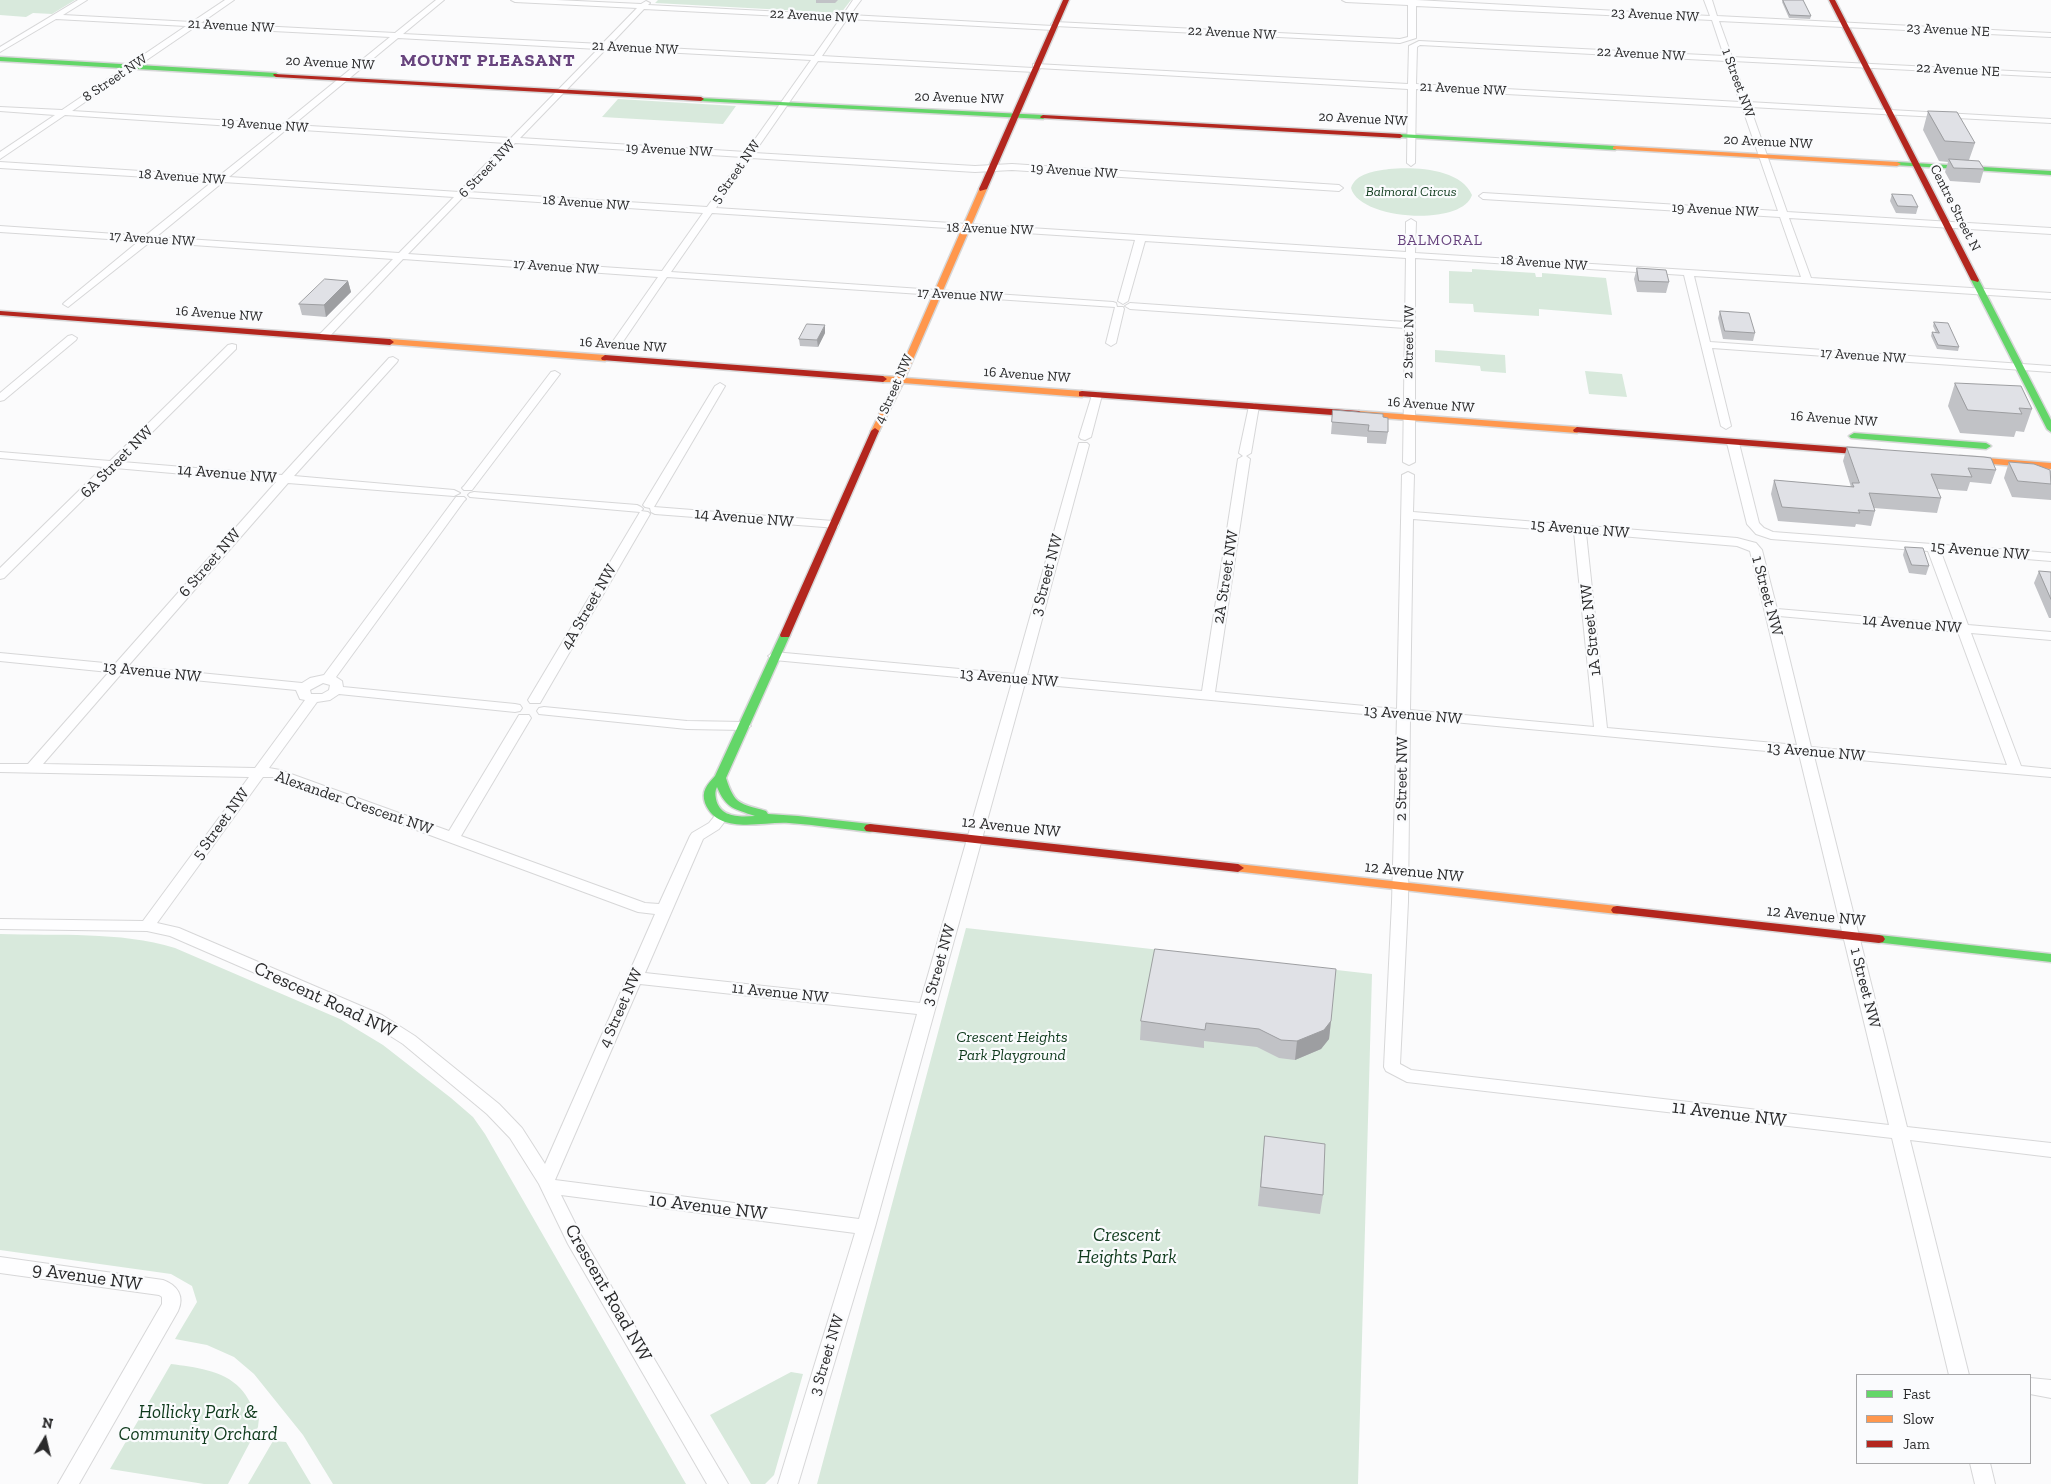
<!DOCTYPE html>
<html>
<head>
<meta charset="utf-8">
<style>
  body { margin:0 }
  #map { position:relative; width:2051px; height:1484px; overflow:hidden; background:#fbfbfc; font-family:"Zilla Slab",serif }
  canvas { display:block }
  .legend { position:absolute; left:1856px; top:1374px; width:175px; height:90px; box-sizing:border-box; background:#fafbfd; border:1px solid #a7a7a9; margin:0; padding:6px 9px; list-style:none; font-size:15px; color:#2a2a2b }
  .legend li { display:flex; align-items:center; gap:10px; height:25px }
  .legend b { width:25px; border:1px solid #a7a7a9 }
  .north { position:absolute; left:20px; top:1414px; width:50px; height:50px; -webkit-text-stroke:4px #fafbfd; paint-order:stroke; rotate:9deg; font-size:14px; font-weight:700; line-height:20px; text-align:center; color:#2a2a2b }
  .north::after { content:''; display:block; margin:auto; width:18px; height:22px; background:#2a2a2b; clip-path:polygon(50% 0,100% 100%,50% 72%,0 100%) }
</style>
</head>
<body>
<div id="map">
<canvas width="2051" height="1484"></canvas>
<ul class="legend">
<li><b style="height:6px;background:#63d668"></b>Fast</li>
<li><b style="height:6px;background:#ff974d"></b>Slow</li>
<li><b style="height:6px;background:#b3261e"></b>Jam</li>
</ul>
<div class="north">N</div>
</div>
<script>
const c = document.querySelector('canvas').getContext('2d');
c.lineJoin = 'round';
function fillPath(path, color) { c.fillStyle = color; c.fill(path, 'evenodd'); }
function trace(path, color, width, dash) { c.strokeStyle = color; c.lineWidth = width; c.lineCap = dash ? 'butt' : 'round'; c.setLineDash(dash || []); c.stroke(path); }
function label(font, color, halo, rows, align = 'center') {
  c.font = font + ' "Zilla Slab",serif'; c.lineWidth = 4.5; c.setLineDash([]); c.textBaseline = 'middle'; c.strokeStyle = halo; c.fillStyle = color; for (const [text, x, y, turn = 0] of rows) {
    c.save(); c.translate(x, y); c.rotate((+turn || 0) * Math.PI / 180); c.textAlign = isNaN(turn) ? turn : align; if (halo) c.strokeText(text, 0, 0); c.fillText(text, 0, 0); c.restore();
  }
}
fillPath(new Path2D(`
  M 0,0 L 75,0 L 52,14 L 33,13 L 26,17 L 0,15 Z
  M 658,0 L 851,0 L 841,13 L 655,3 Z
  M 618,99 L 736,106 L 723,124 L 602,117 Z
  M 1389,169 C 1414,167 1460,168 1472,195 C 1462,227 1359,220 1351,188 C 1356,173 1375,171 1389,169 Z
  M 1472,269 L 1535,273 L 1536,277 L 1542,277 L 1542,273 L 1606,278 L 1612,315 L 1539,309 L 1539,316 L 1474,312 L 1473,304 L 1449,303 L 1449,271 L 1472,272 Z
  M 1435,350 L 1505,355 L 1506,373 L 1481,371 L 1480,366 L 1435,362 Z
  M 1585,371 L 1622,374 L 1627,397 L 1589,394 Z
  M 966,928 L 1372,974 L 1358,1484 L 817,1484 Z
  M 0,934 C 58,936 119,931 175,948 L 340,1019 L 383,1045 L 451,1098 L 473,1117 L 485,1134 L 686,1484 L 333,1484 L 303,1435 L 254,1374 L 234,1357 L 207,1345 L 175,1339 L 197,1302 L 192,1286 L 171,1274 L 0,1250 Z
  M 171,1364 C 194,1367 223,1370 240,1388 C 248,1396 253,1409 259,1418 L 258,1427 L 228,1484 L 204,1484 L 110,1469 Z
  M 791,1372 L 803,1374 L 774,1475 L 765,1484 L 751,1484 L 710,1415 Z
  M 273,1441 L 286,1442 L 311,1484 L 248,1484 Z`), '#d8e9dc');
const street = new Path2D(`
  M 78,0 L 87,0 L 63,15 L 192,22 L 225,0 L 234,0 L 201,23 L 395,33 L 436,0 L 444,0 L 403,34 L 602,44 L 637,8 L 515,2 L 511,0 L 556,0 L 641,4 L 646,1 L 650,3 L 648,5 L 843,15 L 853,0 L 861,0 L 850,15 L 1053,26 L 1057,28 L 1053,30 L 847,19 L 822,56 L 1033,68 L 1033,64 L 1036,64 L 1408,84 L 1409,46 L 1419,41 L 1724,56 L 1712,20 L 1416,6 L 1416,38 L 1400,43 L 1055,26 L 1051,24 L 1055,22 L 1400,39 L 1408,37 L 1408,5 L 1346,2 L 1342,0 L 1416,0 L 1710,16 L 1704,0 L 1712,0 L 1717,16 L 2051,33 L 2051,37 L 1719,21 L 1732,57 L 2051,73 L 2051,77 L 1733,61 L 1748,102 L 2051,119 L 2051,123 L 1750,107 L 1787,212 L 2051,228 L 2051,234 L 1789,218 L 1811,278 L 2051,293 L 2051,299 L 1694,276 L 1710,342 L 2051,366 L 2051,372 L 1712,348 L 1731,426 L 1726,429 L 1721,426 L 1684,275 L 1415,258 L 1415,462 L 1409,465 L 1403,462 L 1405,328 L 1130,309 L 1125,306 L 1130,303 L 1405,322 L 1406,258 L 1145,241 L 1128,301 L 1123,304 L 1118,301 L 1135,240 L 712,213 L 671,272 L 1113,302 L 1116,303 L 1117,307 L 1123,307 L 1124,309 L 1116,343 L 1111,346 L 1106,343 L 1115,307 L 667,277 L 620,346 L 616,347 L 611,344 L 658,277 L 403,259 L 327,339 L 319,339 L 319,335 L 393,259 L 150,242 L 68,307 L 63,304 L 65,302 L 139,241 L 0,232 L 0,226 L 145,236 L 213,181 L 0,168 L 0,162 L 219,176 L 278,129 L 65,115 L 0,159 L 0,152 L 55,115 L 0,111 L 0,107 L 62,110 L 186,26 L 56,19 L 0,52 L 0,47 ZM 644,9 L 840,19 L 814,56 L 610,45 ZM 195,27 L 390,37 L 283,124 L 72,111 ZM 398,38 L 598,49 L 511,138 L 293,125 ZM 1420,45 L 1726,61 L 1740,102 L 1416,84 L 1417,47 ZM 606,49 L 811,60 L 746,152 L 520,138 ZM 818,61 L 1035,72 L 1038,72 L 1038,68 L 1408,89 L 1407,163 L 1411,166 L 1415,163 L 1416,89 L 1742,107 L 1778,211 L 1483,193 L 1479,196 L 1483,199 L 1780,217 L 1801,277 L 1415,253 L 1416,222 L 1411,219 L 1406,222 L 1406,252 L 716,208 L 751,158 L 975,172 L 1012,170 L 1339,191 L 1343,188 L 1339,185 L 1012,164 L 975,166 L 754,153 ZM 287,129 L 506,143 L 459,192 L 229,177 ZM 515,143 L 743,157 L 707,207 L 468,192 ZM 223,182 L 454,197 L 399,253 L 156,237 ZM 463,197 L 703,213 L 662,271 L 408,254 Z
  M 72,335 L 77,338 L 76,340 L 4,400 L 0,401 L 0,393 L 68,336 Z
  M 232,344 L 236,345 L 236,349 L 122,462 L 282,475 L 389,358 L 393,357 L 398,360 L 397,362 L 294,476 L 454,490 L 460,493 L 454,496 L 288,483 L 128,666 L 302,683 L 310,678 L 324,675 L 456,497 L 464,497 L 466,499 L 464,501 L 336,677 L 342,681 L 343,687 L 515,704 L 520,705 L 522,708 L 520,711 L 515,712 L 339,694 L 330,700 L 317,702 L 269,768 L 280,770 L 449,831 L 519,715 L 529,715 L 531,718 L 461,836 L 645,903 L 659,904 L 690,836 L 692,833 L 709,823 L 717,813 L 727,813 L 729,816 L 719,829 L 703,839 L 645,973 L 920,1003 L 1012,682 L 774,660 L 768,656 L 774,652 L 1014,674 L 1079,443 L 1087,443 L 1089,445 L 1027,675 L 1202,691 L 1238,459 L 1243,456 L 1239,453 L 1249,406 L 1254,403 L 1259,406 L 1251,453 L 1246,456 L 1250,459 L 1215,692 L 1397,709 L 1402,475 L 1408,472 L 1414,475 L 1413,512 L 1737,538 L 1756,543 L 1762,550 L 1777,609 L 1955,624 L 1928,551 L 1771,539 L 1756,534 L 1747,524 L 1727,443 L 1729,441 L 1737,441 L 1739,443 L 1759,523 L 1764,528 L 1773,532 L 2051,553 L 2051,561 L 1941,552 L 1968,625 L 2051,632 L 2051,640 L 1971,633 L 2021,766 L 2051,769 L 2051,777 L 1814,756 L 1907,1127 L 2051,1143 L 2051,1157 L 1910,1140 L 1969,1375 L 1949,1375 L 1892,1138 L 1407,1082 L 1386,1071 L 1384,1067 L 1392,902 L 1397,717 L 1025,683 L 875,1227 L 798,1484 L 778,1484 L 855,1233 L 561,1195 L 581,1235 L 728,1484 L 707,1484 L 568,1244 L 539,1184 L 510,1138 L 487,1114 L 403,1044 L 370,1023 L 170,936 L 147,931 L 0,929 L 0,919 L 143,921 L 249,777 L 0,772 L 0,764 L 28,764 L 109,672 L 0,661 L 0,653 L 115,664 L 276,482 L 115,468 L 4,578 L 0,579 L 0,568 L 103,467 L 0,458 L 0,452 L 110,461 L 228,345 ZM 1413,519 L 1574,532 L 1594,727 L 1410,710 ZM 1586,533 L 1737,546 L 1750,551 L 1797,745 L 1607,728 ZM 1779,616 L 1958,632 L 2007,765 L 1811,747 ZM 122,673 L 296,690 L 300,699 L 305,700 L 255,768 L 43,764 ZM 323,683 L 330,685 L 329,690 L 322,694 L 311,694 L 310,690 ZM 1410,718 L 1799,754 L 1889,1125 L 1411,1070 L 1400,1064 L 1408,902 ZM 263,777 L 273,777 L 638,912 L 655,914 L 545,1164 L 522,1128 L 499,1104 L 415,1036 L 382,1015 L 179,928 L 157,923 ZM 640,984 L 917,1014 L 859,1219 L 555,1180 Z
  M 555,371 L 560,374 L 472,490 L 464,490 L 462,488 L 464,486 L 551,372 Z
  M 720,383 L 725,386 L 654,507 L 833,521 L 839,525 L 837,528 L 655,514 L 651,512 L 650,508 L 645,507 L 643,505 L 715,386 Z
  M 1097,392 L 1102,395 L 1091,437 L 1085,440 L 1081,439 L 1079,437 L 1092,395 Z
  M 474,492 L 637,505 L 641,507 L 643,509 L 641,511 L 648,512 L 650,514 L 540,703 L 530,703 L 528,700 L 640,512 L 470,497 L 468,495 L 470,493 Z
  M 544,707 L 687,721 L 744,722 L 751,726 L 744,730 L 687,729 L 539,714 L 537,711 L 539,708 Z
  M 0,1257 L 163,1280 C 177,1285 185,1296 178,1311 L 79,1484 L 58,1484 L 162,1304 L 162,1297 L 159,1295 L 0,1273 Z
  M 2030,1378 L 2051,1380 L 2051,1398 L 2030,1394 Z
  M 1970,1463 L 1990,1463 L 1995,1484 L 1975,1484 Z`);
const fast = new Path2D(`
  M 0,57 L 276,73 L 279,75 L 276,77 L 0,61 Z
  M 699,98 L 1043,115 L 1046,117 L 1043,119 L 701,101 L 699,100 Z
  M 1400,134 L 1615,146 L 1618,148 L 1615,150 L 1398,137 L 1398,135 Z
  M 1897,162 L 2051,171 L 2051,175 L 1895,165 L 1895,163 Z
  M 1972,278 L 1979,280 L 2051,420 L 2051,432 L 2047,429 L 1971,280 Z
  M 1854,433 L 1986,443 L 1991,446 L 1986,449 L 1851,438 L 1849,436 Z
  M 785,632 L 790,635 L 726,778 C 735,806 740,803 766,811 L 768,814 L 798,816 L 870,824 L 874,825 L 876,828 L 874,831 L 870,832 C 843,829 816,825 789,823 C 763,821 718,836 705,803 C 701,791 707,785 715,776 L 780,635 ZM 717,787 C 726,809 735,809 755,816 C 740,817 720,818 716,799 C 715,794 715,791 717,787 Z
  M 1879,935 L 2051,954 L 2051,962 L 1875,942 L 1873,939 L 1875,936 Z`);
const slow = new Path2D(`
  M 1615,146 L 1897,162 L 1901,164 L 1897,166 L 1613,149 L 1613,147 Z
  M 980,187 L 987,189 L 905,378 L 1082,391 L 1086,394 L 1082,397 L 903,383 L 879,431 L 875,434 L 872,433 L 871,431 L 895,382 L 883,382 L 879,379 L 883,376 L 897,377 Z
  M 390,339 L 605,355 L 609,358 L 605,361 L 387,344 L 386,342 Z
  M 1359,411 L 1577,427 L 1581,430 L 1577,433 L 1356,416 L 1355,414 Z
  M 1960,456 L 2051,463 L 2051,469 L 1957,461 L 1955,459 Z
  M 1238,864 L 1617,906 L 1621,907 L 1623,910 L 1621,913 L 1617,914 L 1234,871 L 1232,868 Z`);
const jam = new Path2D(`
  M 1063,0 L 1069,0 L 987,189 L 980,191 L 979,189 Z
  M 1829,0 L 1835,0 L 1979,280 L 1978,282 L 1971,280 Z
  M 274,74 L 701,97 L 704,99 L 701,101 L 276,77 L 273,75 Z
  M 1043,115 L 1400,134 L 1403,136 L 1400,138 L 1041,118 L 1040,117 Z
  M 0,311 L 390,339 L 394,342 L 390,345 L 0,315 Z
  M 605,355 L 883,376 L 887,379 L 883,382 L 602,360 L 601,358 Z
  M 1082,391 L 1359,411 L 1363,414 L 1359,417 L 1079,396 L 1079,392 Z
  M 1577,427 L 1880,450 L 1885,453 L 1880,456 L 1574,432 L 1573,430 Z
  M 875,428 L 879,431 L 790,635 L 789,637 L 781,637 L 780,635 L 871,431 Z
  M 870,824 L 1238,864 L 1244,868 L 1238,872 L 866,831 L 864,828 L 866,825 Z
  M 1617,906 L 1879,935 L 1883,936 L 1885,939 L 1883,942 L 1879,943 L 1613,913 L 1611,910 L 1613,907 Z`);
trace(street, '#d7d7d8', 2);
trace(fast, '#d7d7d8', 3);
trace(slow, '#d7d7d8', 3);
trace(jam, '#d7d7d8', 3);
fillPath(street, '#fefeff');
fillPath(fast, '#63d668');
fillPath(slow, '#ff974d');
fillPath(jam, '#b3261e');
fillPath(new Path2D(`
  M 816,0 L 838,0 L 835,3 L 816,3 Z
  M 1783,0 L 1803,0 L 1811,16 L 1810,19 L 1789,18 L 1782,2 Z
  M 1928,111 L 1975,143 L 1969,160 L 1984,169 L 1980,183 L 1950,181 L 1945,172 L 1948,162 L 1939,161 L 1923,130 Z
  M 1892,194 L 1918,207 L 1916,214 L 1896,213 L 1890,201 Z
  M 1637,268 L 1669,282 L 1666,293 L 1637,292 L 1634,279 Z
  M 348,281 L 351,292 L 326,317 L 302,315 L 299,304 Z
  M 1720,311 L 1755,333 L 1753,341 L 1723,339 L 1718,318 Z
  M 1934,322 L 1959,347 L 1958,351 L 1937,349 L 1931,336 L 1932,332 L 1936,333 L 1933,326 Z
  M 825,333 L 818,347 L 800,346 L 799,339 Z
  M 1955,383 L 2032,409 L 2024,432 L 2016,431 L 2014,437 L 1960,433 L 1948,406 Z
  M 1333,410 L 1383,417 L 1388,432 L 1386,444 L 1367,443 L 1367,437 L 1331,434 Z
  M 1847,447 L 1996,470 L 1991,484 L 1970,482 L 1967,491 L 1937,489 L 1941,498 L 1937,513 L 1874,508 L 1875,511 L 1871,526 L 1856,524 L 1855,527 L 1778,521 L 1771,494 L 1774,480 L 1851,487 L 1843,461 Z
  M 2009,462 L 2051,471 L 2051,500 L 2012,497 L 2004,478 Z
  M 1905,547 L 1929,566 L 1926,575 L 1909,573 L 1903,555 Z
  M 2039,571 L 2051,572 L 2051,618 L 2049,618 L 2034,583 Z
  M 1141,1021 L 1331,1021 L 1329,1039 L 1321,1049 L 1295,1060 L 1279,1058 L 1257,1047 L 1204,1041 L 1204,1048 L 1140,1040 Z
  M 1265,1136 L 1323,1195 L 1320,1214 L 1258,1206 Z`), '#c1c2c6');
fillPath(new Path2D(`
  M 348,281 L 351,292 L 326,317 L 324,305 Z
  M 825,325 L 825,333 L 818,347 L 817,340 Z
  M 1331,1021 L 1329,1039 L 1321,1049 L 1295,1060 L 1297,1041 Z`), '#9d9ea1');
const building = new Path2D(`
  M 1783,0 L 1803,0 L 1811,16 L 1790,15 Z
  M 1928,111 L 1957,112 L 1975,143 L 1945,141 Z
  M 1949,159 L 1979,161 L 1984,169 L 1954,168 Z
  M 1892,194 L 1912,195 L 1918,207 L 1898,206 Z
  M 1637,268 L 1666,270 L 1669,282 L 1639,281 Z
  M 325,279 L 348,281 L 324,305 L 299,304 Z
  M 1720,311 L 1749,313 L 1755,333 L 1725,331 Z
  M 1934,322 L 1948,323 L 1959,347 L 1938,345 L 1932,332 L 1939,333 Z
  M 807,324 L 825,325 L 817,340 L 799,339 Z
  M 1955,383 L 2021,386 L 2032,409 L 2019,408 L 2022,414 L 1968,410 Z
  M 1333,410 L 1383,414 L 1383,417 L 1388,418 L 1388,432 L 1368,431 L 1369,425 L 1332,422 Z
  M 1847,447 L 1984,457 L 1991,458 L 1996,470 L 1968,468 L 1972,477 L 1931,474 L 1941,498 L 1869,493 L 1875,511 L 1858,510 L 1860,513 L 1782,507 L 1774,480 L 1854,487 L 1852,483 L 1859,483 Z
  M 2009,462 L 2034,464 L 2050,470 L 2051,484 L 2018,481 Z
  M 1905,547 L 1923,548 L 1929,566 L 1912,565 Z
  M 2039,571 L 2051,572 L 2051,599 Z
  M 1155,949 L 1336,969 L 1331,1021 L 1324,1030 L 1297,1041 L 1281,1040 L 1259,1029 L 1206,1023 L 1205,1030 L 1141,1021 Z
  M 1265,1136 L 1325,1144 L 1323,1195 L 1261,1187 Z`);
fillPath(building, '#e0e1e6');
trace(building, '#9d9ea1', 1);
label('14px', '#2a2a2b', '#fafbfd', [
  ["23 Avenue NW",1655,15,3],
  ["22 Avenue NW",814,16,3],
  ["21 Avenue NW",231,26,3],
  ["23 Avenue NE",1948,30,3],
  ["22 Avenue NW",1232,33,3],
  ["21 Avenue NW",635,48,3],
  ["22 Avenue NW",1641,54,3],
  ["20 Avenue NW",330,63,3],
  ["22 Avenue NE",1958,70,3],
  ["8 Street NW",115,78,-34],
  ["1 Street NW",1738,83,70],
  ["21 Avenue NW",1463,89,3],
  ["20 Avenue NW",959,98,2],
  ["20 Avenue NW",1363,119,3],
  ["19 Avenue NW",265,125,4],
  ["20 Avenue NW",1768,142,3],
  ["19 Avenue NW",669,150,3],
  ["6 Street NW",487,169,-46],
  ["19 Avenue NW",1074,171,4],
  ["5 Street NW",736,172,-55],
  ["18 Avenue NW",182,177,4],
  ["18 Avenue NW",586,203,4],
  ["Centre Street N",1955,208,63],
  ["19 Avenue NW",1715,210,3],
  ["18 Avenue NW",990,229,2],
  ["17 Avenue NW",152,239,4],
  ["18 Avenue NW",1544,263,4],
  ["17 Avenue NW",556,267,4],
  ["17 Avenue NW",960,295,3],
  ["16 Avenue NW",219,314,4],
  ["2 Street NW",1409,342,-89],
  ["16 Avenue NW",623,345,4],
  ["17 Avenue NW",1863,356,4],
  ["16 Avenue NW",1027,375,4],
  ["4 Street NW",894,389,-66],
  ["16 Avenue NW",1431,405,4],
  ["16 Avenue NW",1834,419,4]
]);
label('italic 14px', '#0f3a1c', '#fafbfd', [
  ["Balmoral Circus",1411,192]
]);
c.letterSpacing = '1px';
label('15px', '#68447e', '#fafbfd', [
  ["BALMORAL",1440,241]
]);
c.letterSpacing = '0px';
label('16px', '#2a2a2b', '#fafbfd', [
  ["6A Street NW",117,462,-45],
  ["14 Avenue NW",227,474,5],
  ["14 Avenue NW",744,518,5],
  ["15 Avenue NW",1580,529,5],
  ["15 Avenue NW",1980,551,5],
  ["6 Street NW",210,563,-49],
  ["3 Street NW",1047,575,-75],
  ["2A Street NW",1226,577,-81],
  ["1 Street NW",1767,596,75],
  ["4A Street NW",589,607,-60],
  ["14 Avenue NW",1912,624,5],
  ["1A Street NW",1591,630,-96],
  ["13 Avenue NW",152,672,6],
  ["13 Avenue NW",1009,678,5],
  ["13 Avenue NW",1413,715,5],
  ["13 Avenue NW",1816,752,5],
  ["2 Street NW",1402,779,-89],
  ["Alexander Crescent NW",354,803,19],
  ["5 Street NW",221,824,-54],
  ["12 Avenue NW",1011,827,6],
  ["12 Avenue NW",1414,872,6],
  ["12 Avenue NW",1816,916,6],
  ["3 Street NW",939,965,-74],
  ["1 Street NW",1865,988,76],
  ["11 Avenue NW",780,993,6],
  ["4 Street NW",621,1008,-66],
  ["3 Street NW",827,1355,-73]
]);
label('italic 16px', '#0f3a1c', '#fafbfd', [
  ["Crescent Heights",1012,1037],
  ["Park Playground",1012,1055]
]);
c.letterSpacing = '1px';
label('bold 18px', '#68447e', '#fafbfd', [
  ["MOUNT PLEASANT",488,61]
]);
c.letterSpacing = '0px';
label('19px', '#2a2a2b', '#fafbfd', [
  ["Crescent Road NW",325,1000,25],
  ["11 Avenue NW",1729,1114,7],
  ["10 Avenue NW",708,1207,7],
  ["9 Avenue NW",87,1277,8],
  ["Crescent Road NW",608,1293,60]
]);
label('italic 19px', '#0f3a1c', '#fafbfd', [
  ["Crescent",1127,1236],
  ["Heights Park",1127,1258],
  ["Hollicky Park &",198,1413],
  ["Community Orchard",198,1435]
]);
</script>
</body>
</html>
